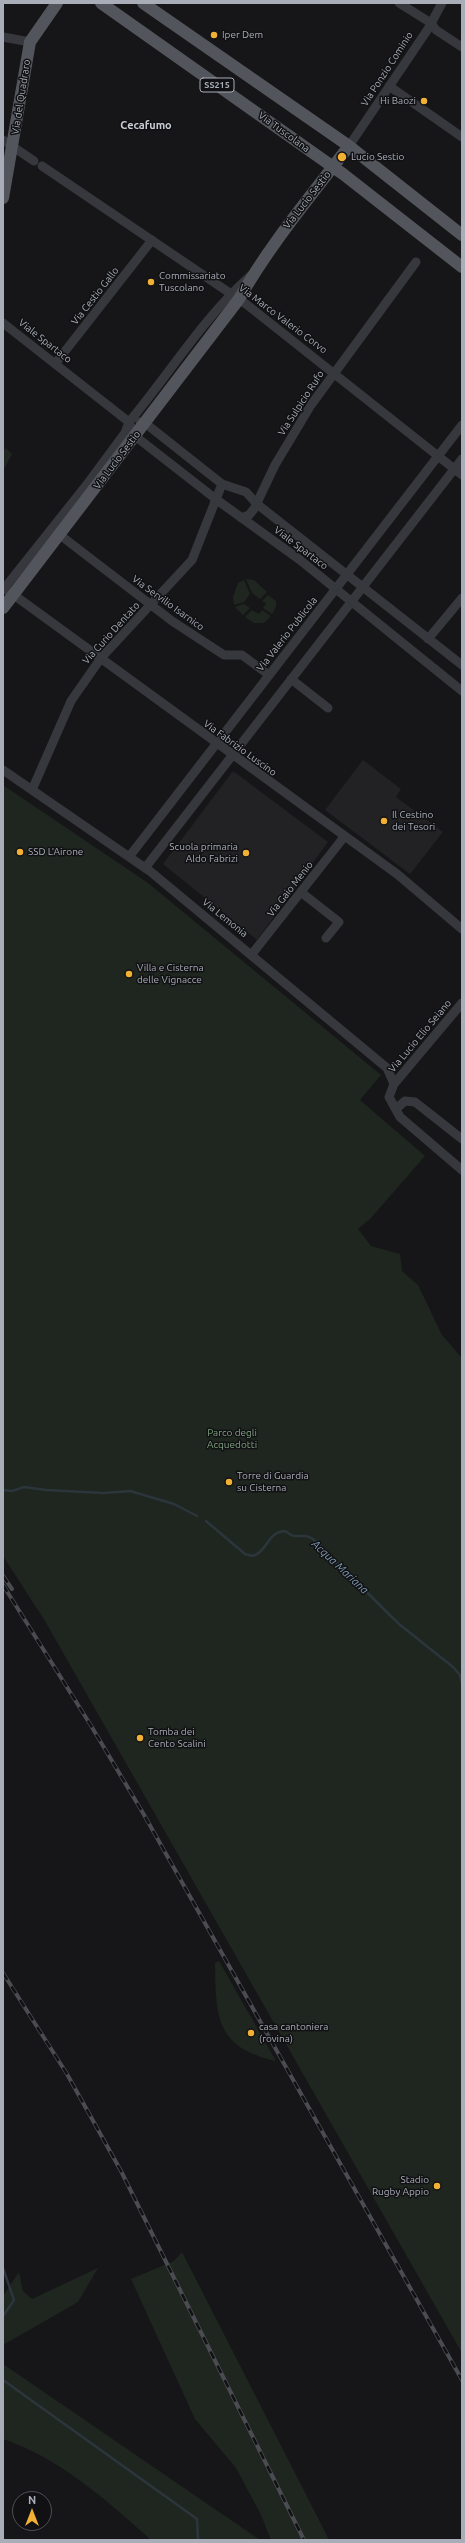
<!DOCTYPE html>
<html>
<head>
<meta charset="utf-8">
<style>
  body { margin:0 }
  #map { position:relative; width:465px; height:2543px; overflow:hidden; background:#161618; font-family:Ubuntu,sans-serif }
  canvas { display:block }
  .frame { position:absolute; inset:0; border:4px solid #a8adb8; pointer-events:none }
  .north { position:absolute; left:12px; top:2491px; width:40px; height:40px; box-sizing:border-box; background:#111113; border:1px solid #4d4f55; border-radius:50%; rotate:0deg; font-size:11px; font-weight:700; line-height:16px; text-align:center; color:#a8adb8 }
  .north::after { content:''; display:block; margin:auto; width:14px; height:18px; background:#f2b134; clip-path:polygon(50% 0,100% 100%,50% 72%,0 100%) }
</style>
</head>
<body>
<div id="map">
<canvas width="465" height="2543"></canvas>
<div class="frame"></div>
<div class="north">N</div>
</div>
<script>
const c = document.querySelector('canvas').getContext('2d');
c.lineJoin = 'round';
function fillPath(path, color) { c.fillStyle = color; c.fill(path, 'evenodd'); }
function trace(path, color, width, dash) { c.strokeStyle = color; c.lineWidth = width; c.lineCap = dash ? 'butt' : 'round'; c.setLineDash(dash || []); c.stroke(path); }
function label(font, color, halo, rows, align = 'center') {
  c.font = font + ' Ubuntu,sans-serif'; c.lineWidth = 3; c.setLineDash([]); c.textBaseline = 'middle'; c.strokeStyle = halo; c.fillStyle = color; for (const [text, x, y, turn = 0] of rows) {
    c.save(); c.translate(x, y); c.rotate((+turn || 0) * Math.PI / 180); c.textAlign = isNaN(turn) ? turn : align; if (halo) c.strokeText(text, 0, 0); c.fillText(text, 0, 0); c.restore();
  }
}
fillPath(new Path2D(`
  M 363,760 L 401,789 L 396,797 L 443,832 L 410,874 L 325,810 Z
  M 233,771 L 328,842 L 257,940 L 163,864 Z`), '#222225');
fillPath(new Path2D(`
  M 6,448 L 12,454 L 3,471 L 3,452 Z
  M 246,579 L 254,580 L 267,592 L 260,599 L 252,593 Z
  M 244,580 L 250,594 L 244,602 L 234,605 L 233,597 L 238,583 Z
  M 268,595 L 276,601 L 276,607 L 272,614 L 263,608 L 266,603 L 262,601 Z
  M 244,604 L 250,608 L 243,615 L 235,607 Z
  M 252,610 L 259,614 L 262,610 L 271,616 L 264,623 L 254,623 L 245,617 Z
  M 3,785 L 148,883 L 381,1075 L 360,1100 L 425,1156 L 371,1218 L 358,1229 L 371,1246 L 400,1254 L 402,1271 L 418,1285 L 442,1335 L 462,1358 L 462,2353 L 45,1621 L 3,1556 Z
  M 219,1961 L 276,2061 C 215,2047 216,2017 215,1963 Z
  M 182,2252 L 319,2520 L 329,2540 L 271,2540 L 261,2515 L 236,2468 L 195,2419 L 131,2279 L 174,2261 Z
  M 98,2268 L 78,2302 L 3,2345 L 3,2296 L 19,2272 L 23,2291 L 32,2299 Z
  M 3,2364 L 260,2540 L 151,2540 C 109,2502 58,2457 3,2439 Z`), '#1e261f');
trace(new Path2D(`
  M 3,1490 L 12,1491 L 24,1487 L 46,1490 L 104,1493 L 130,1491 L 174,1504 L 197,1516
  M 206,1521 L 245,1554 L 253,1556 C 268,1551 267,1532 285,1531 L 293,1536 L 307,1536 L 313,1539 L 399,1624 L 453,1667 L 460,1675 L 462,1684
  M 3,2268 L 14,2300 L 3,2316
  M 3,2380 L 197,2519 L 198,2540`), '#2c353c', 2.5);
trace(new Path2D(`
  M 399,3 L 431,23 L 436,30 L 462,47
  M 3,37 L 30,42
  M 389,86 L 462,137
  M 3,140 L 34,161
  M 349,146 L 428,29 L 442,3
  M 42,166 L 246,304 L 462,475
  M 3,323 L 129,422 L 135,436 L 217,500 L 300,560 L 462,691
  M 55,364 L 152,240
  M 140,422 L 145,423 L 222,484 L 246,492 L 257,504 L 462,665
  M 241,518 L 249,515 L 254,509 L 275,465 L 311,405 L 416,262
  M 60,535 L 172,621 L 224,655 L 242,655 L 269,675
  M 3,587 L 397,874 L 462,929
  M 3,590 L 88,483 L 125,433 L 129,422 C 170,373 203,318 250,276
  M 428,639 L 462,598
  M 291,679 L 328,708
  M 3,770 L 151,872 L 387,1068 L 394,1084
  M 32,790 L 71,701 L 87,678 L 101,658 L 192,560 L 222,484
  M 129,857 L 462,425
  M 145,868 L 462,459
  M 302,893 L 339,922 L 326,938
  M 252,954 L 344,837
  M 462,1003 L 394,1084 L 389,1097 L 400,1117 L 462,1170
  M 397,1108 L 405,1101 L 415,1102 L 462,1139`), '#37383d', 9);
trace(new Path2D(`
  M 101,3 L 343,174 L 462,267
  M 143,3 L 349,146 L 462,235
  M 3,198 L 30,42 L 57,3
  M 3,608 L 239,299 C 270,244 311,196 349,146`), '#53555c', 12);
const rail = new Path2D(`
  M 3,1576 L 12,1589
  M 3,1585 L 90,1724 L 143,1813 L 462,2380
  M 3,1973 L 67,2074 L 121,2171 L 304,2540`);
trace(rail, '#4a4c52', 4);
trace(rail, '#111113', 2.5, [8]);
for (const [x, y, r, color] of [
  [214,35,4,"#f2b134"],
  [424,101,4,"#f2b134"],
  [342,157,5,"#f2b134"],
  [151,282,4,"#f2b134"],
  [384,821,4,"#f2b134"],
  [20,852,4,"#f2b134"],
  [246,853,4,"#f2b134"],
  [129,974,4,"#f2b134"],
  [229,1482,4,"#f2b134"],
  [140,1738,4,"#f2b134"],
  [251,2033,4,"#f2b134"],
  [437,2186,4,"#f2b134"]
]) { const dot = new Path2D(); dot.arc(x, y, r, 0, 2 * Math.PI); c.fillStyle = color; c.fill(dot); trace(dot, '#111113', 1.5); }
for (const [x, y, w] of [
  [217,85,34]
]) { const box = new Path2D(); box.roundRect(x - w / 2, y - 7, w, 14, 3); c.fillStyle = '#111113'; c.fill(box); trace(box, '#a8adb8', 1); }
label('bold 9px', '#a8adb8', null, [
  ["SS215",217,85]
]);
label('10px', '#a8adb8', '#111113', [
  ["Iper Dem",222,35],
  ["Hi Baozi",416,101,"right"],
  ["Lucio Sestio",351,157],
  ["Commissariato",159,276],
  ["Tuscolano",159,288],
  ["Il Cestino",392,815],
  ["dei Tesori",392,827],
  ["Scuola primaria",238,847,"right"],
  ["Aldo Fabrizi",238,859,"right"],
  ["SSD L'Airone",28,852],
  ["Villa e Cisterna",137,968],
  ["delle Vignacce",137,980],
  ["Torre di Guardia",237,1476],
  ["su Cisterna",237,1488],
  ["Tomba dei",148,1732],
  ["Cento Scalini",148,1744],
  ["casa cantoniera",259,2027],
  ["(rovina)",259,2039],
  ["Stadio",429,2180,"right"],
  ["Rugby Appio",429,2192,"right"]
], 'left');
label('10px', '#a8adb8', '#111113', [
  ["Via Ponzio Cominio",387,69,-57],
  ["Via del Quadraro",21,97,-81],
  ["Via Tuscolana",284,132,36],
  ["Via Lucio Sestio",307,200,-52],
  ["Via Cestio Gallo",95,296,-52],
  ["Via Marco Valerio Corvo",283,319,37],
  ["Viale Spartaco",45,341,38],
  ["Via Sulpicio Rufo",301,403,-57],
  ["Via Lucio Sestio",117,460,-53],
  ["Viale Spartaco",301,548,37],
  ["Via Servilio Isarnico",168,603,36],
  ["Via Curio Dentato",111,633,-48],
  ["Via Valerio Publicola",287,634,-52],
  ["Via Fabrizio Luscino",240,748,36],
  ["Via Gaio Menio",290,889,-52],
  ["Via Lemonia",225,918,39],
  ["Via Lucio Elio Seiano",420,1036,-50]
]);
label('10px', '#7fa381', '#111113', [
  ["Parco degli",232,1433],
  ["Acquedotti",232,1445]
]);
label('bold 11px', '#c9ccd4', '#111113', [
  ["Cecafumo",146,125]
]);
label('italic 11px', '#7f9bb3', '#111113', [
  ["Acqua Mariana",340,1567,43]
]);
</script>
</body>
</html>
